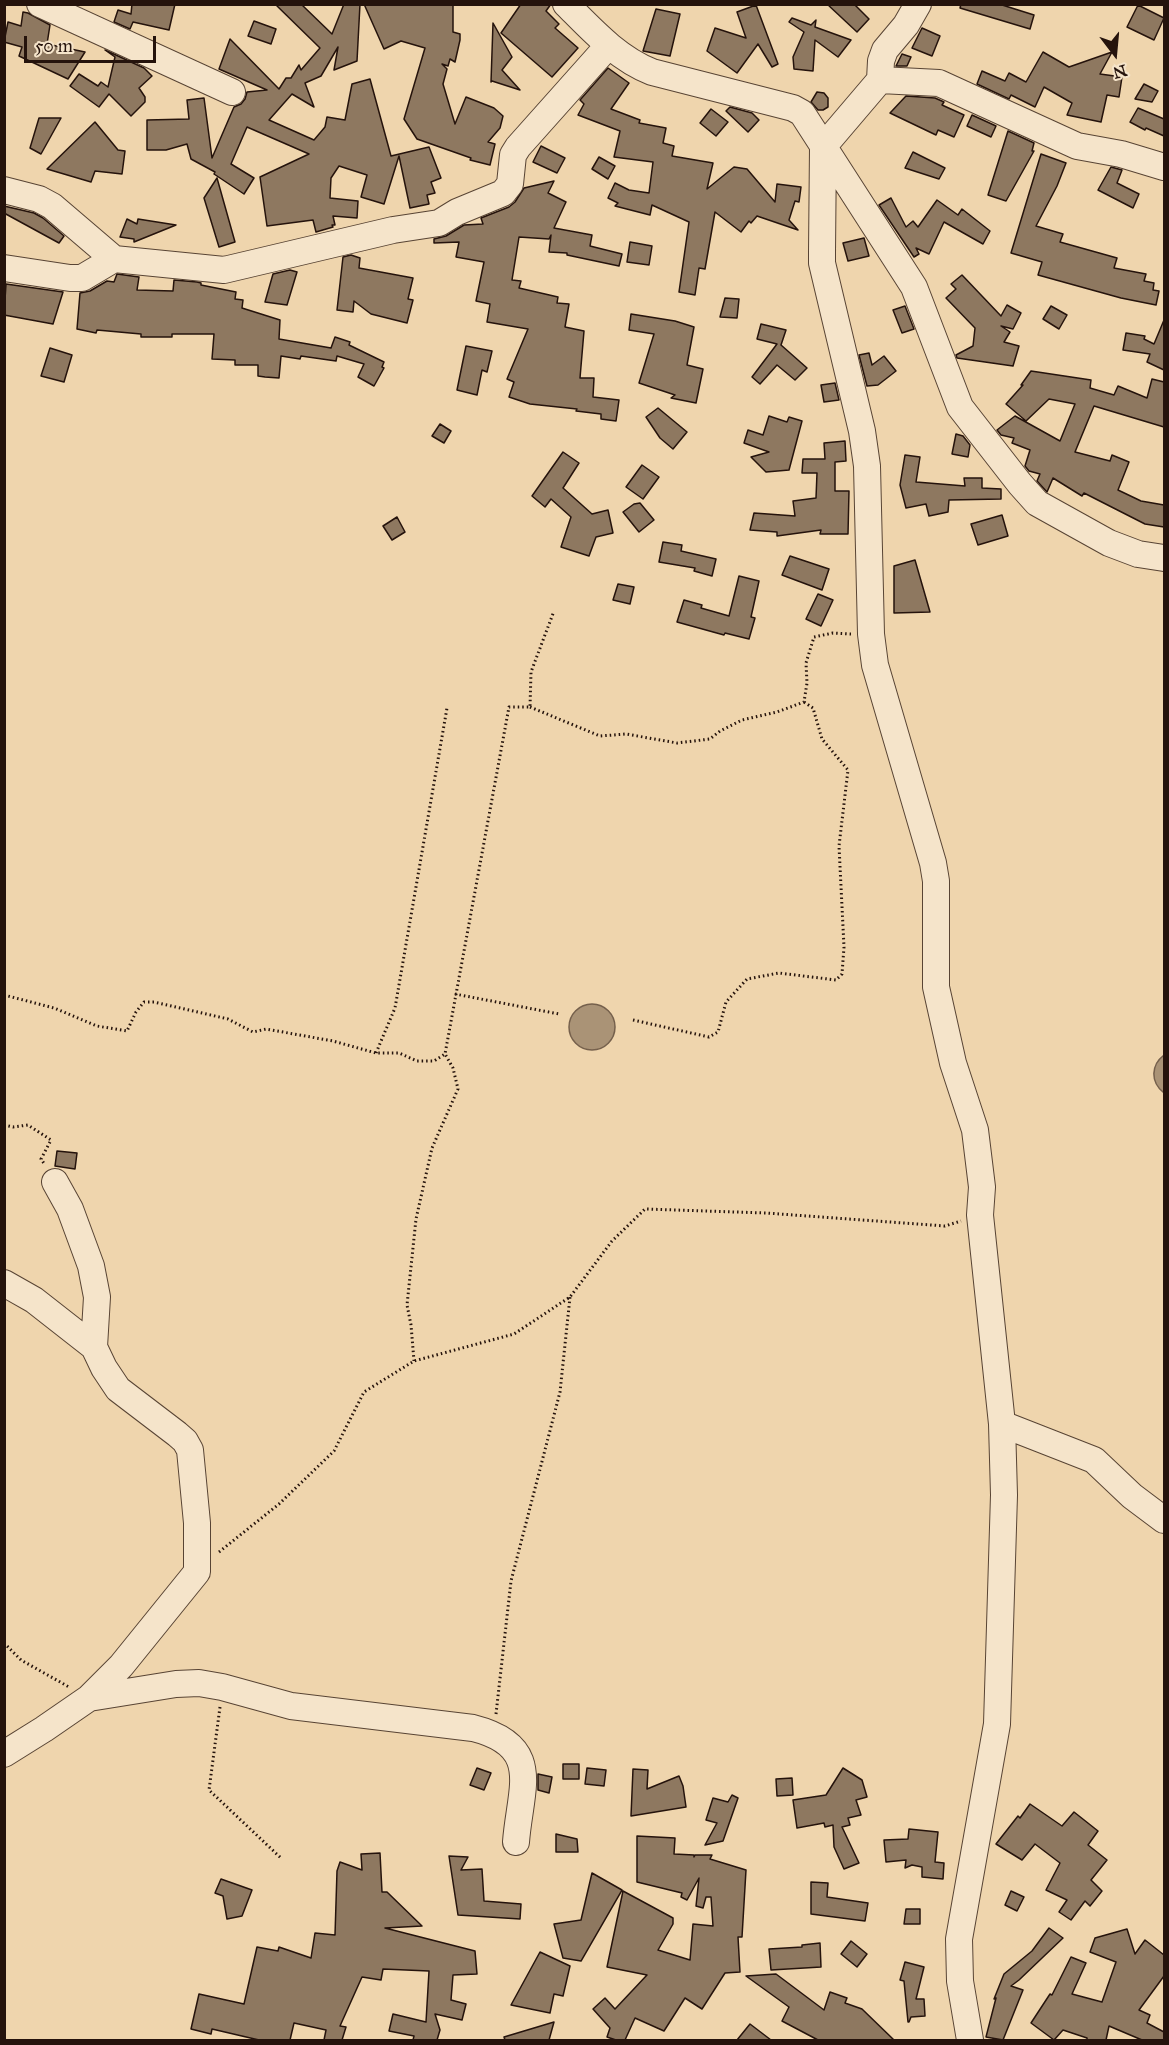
<!DOCTYPE html>
<html>
<head>
<meta charset="utf-8">
<style>
  body { margin:0 }
  #map { position:relative; width:1169px; height:2045px; overflow:hidden; background:#efd5ad; font-family:"IM FELL Great Primer",serif }
  canvas { display:block }
  .frame { position:absolute; inset:0; border:6px solid #25130c; pointer-events:none }
  .north { position:absolute; left:1085px; top:24px; width:60px; height:60px; -webkit-text-stroke:4px #f5e4ca; paint-order:stroke; rotate:164deg; font-size:16px; font-weight:700; line-height:24px; text-align:center; color:#25130c }
  .north::after { content:''; display:block; margin:auto; width:21px; height:27px; background:#25130c; clip-path:polygon(50% 0,100% 100%,50% 72%,0 100%) }
  .scale { position:absolute; left:24px; top:36px; width:132px; height:27px; box-sizing:border-box; border:3px solid #25130c; border-top:0; padding-left:8px; font-size:18px; line-height:21px; white-space:nowrap; color:#25130c; -webkit-text-stroke:4px #f5e4ca; paint-order:stroke }
</style>
</head>
<body>
<div id="map">
<canvas width="1169" height="2045"></canvas>
<div class="frame"></div>
<div class="north">N</div>
<div class="scale">50 m</div>
</div>
<script>
const c = document.querySelector('canvas').getContext('2d');
c.lineJoin = 'round';
function fillPath(path, color) { c.fillStyle = color; c.fill(path, 'evenodd'); }
function trace(path, color, width, dash) { c.strokeStyle = color; c.lineWidth = width; c.lineCap = dash ? 'butt' : 'round'; c.setLineDash(dash || []); c.stroke(path); }
const water = new Path2D(`
  M569 1027a23 23 0 1 1 46 0a23 23 0 1 1-46 0Z
  M 1164,1055 L 1164,1093 C 1150,1082 1151,1065 1164,1055 Z`);
fillPath(water, '#aa9376');
trace(water, '#75604c', 1.5);
const building = new Path2D(`
  M 132,4 L 175,4 L 169,30 L 133,22 L 130,29 L 114,22 L 118,10 L 131,14 Z
  M 275,4 L 301,4 L 332,34 L 344,4 L 360,4 L 357,61 L 334,70 L 338,47 L 321,76 L 305,83 L 314,107 L 292,94 L 269,120 L 314,140 L 325,127 L 327,117 L 345,120 L 352,84 L 370,79 L 391,156 L 429,147 L 441,178 L 431,182 L 435,193 L 427,195 L 429,204 L 410,208 L 399,156 L 384,204 L 361,197 L 367,175 L 339,166 L 331,178 L 330,198 L 358,201 L 357,218 L 333,216 L 335,225 L 332,225 L 333,227 L 316,232 L 313,220 L 267,226 L 260,177 L 309,154 L 247,127 L 231,164 L 254,178 L 244,194 L 214,174 L 215,172 L 191,159 L 187,144 L 166,150 L 147,150 L 147,120 L 189,119 L 187,100 L 204,98 L 212,158 L 234,107 L 241,104 L 245,99 L 247,92 L 267,90 L 219,69 L 230,39 L 279,89 L 286,78 L 291,78 L 299,65 L 301,70 L 320,48 Z
  M 364,4 L 453,4 L 453,32 L 460,34 L 460,40 L 455,62 L 450,59 L 448,66 L 442,64 L 447,69 L 443,84 L 455,124 L 466,97 L 494,108 L 503,116 L 500,128 L 488,142 L 495,144 L 490,165 L 470,160 L 471,158 L 417,139 L 404,119 L 425,48 L 401,41 L 384,49 Z
  M 521,4 L 551,4 L 546,11 L 559,24 L 555,28 L 578,48 L 552,77 L 501,33 Z
  M 827,4 L 854,4 L 869,19 L 857,32 Z
  M 961,4 L 999,4 L 1034,15 L 1030,29 L 960,8 Z
  M 756,5 L 778,64 L 772,67 L 758,44 L 737,73 L 707,51 L 715,28 L 746,38 L 737,12 Z
  M 1138,5 L 1164,18 L 1154,40 L 1127,27 Z
  M 656,9 L 680,14 L 670,56 L 643,51 Z
  M 23,12 L 28,13 L 50,25 L 47,44 L 85,52 L 68,79 L 19,56 L 22,47 L 4,42 L 8,22 L 21,26 Z
  M 792,18 L 811,25 L 816,20 L 815,27 L 851,40 L 838,57 L 815,40 L 813,71 L 794,69 L 793,57 L 804,32 L 789,22 Z
  M 254,21 L 276,29 L 271,44 L 248,36 Z
  M 493,23 L 512,57 L 502,70 L 520,90 L 492,81 L 491,82 Z
  M 922,28 L 940,36 L 932,56 L 912,48 Z
  M 105,50 L 144,68 L 152,76 L 139,88 L 145,97 L 145,102 L 131,116 L 109,94 L 99,107 L 70,86 L 79,74 L 98,86 L 101,82 L 108,87 L 115,57 Z
  M 1043,52 L 1069,67 L 1112,52 L 1100,74 L 1122,77 L 1119,97 L 1107,95 L 1101,122 L 1067,115 L 1072,103 L 1044,87 L 1035,107 L 1011,95 L 1009,99 L 977,84 L 982,71 L 1005,81 L 1009,73 L 1026,82 Z
  M 902,54 L 911,57 L 907,66 L 896,66 Z
  M 608,68 L 629,83 L 611,109 L 640,120 L 639,123 L 666,128 L 663,143 L 674,146 L 672,156 L 713,163 L 707,189 L 734,167 L 747,169 L 775,202 L 777,184 L 801,187 L 799,202 L 795,201 L 789,220 L 798,230 L 757,216 L 751,223 L 749,221 L 741,232 L 715,212 L 705,269 L 699,268 L 695,295 L 679,292 L 689,222 L 652,205 L 650,215 L 615,206 L 618,203 L 608,198 L 615,183 L 629,190 L 649,193 L 653,162 L 614,157 L 620,131 L 578,115 L 584,104 L 580,100 Z
  M 1144,84 L 1158,91 L 1152,102 L 1135,99 Z
  M 817,92 L 824,93 L 828,98 L 828,107 L 823,110 L 818,110 L 811,102 Z
  M 906,96 L 935,98 L 944,102 L 942,105 L 964,115 L 954,137 L 938,130 L 936,135 L 890,113 Z
  M 730,107 L 752,113 L 759,120 L 748,132 L 726,111 Z
  M 1138,108 L 1164,119 L 1164,136 L 1146,128 L 1145,130 L 1130,122 Z
  M 711,109 L 728,122 L 716,136 L 700,123 Z
  M 972,115 L 996,126 L 991,137 L 967,126 Z
  M 39,118 L 61,118 L 41,154 L 30,148 Z
  M 95,122 L 118,150 L 125,151 L 122,174 L 95,171 L 91,182 L 47,169 Z
  M 1008,131 L 1034,143 L 1032,151 L 1034,151 L 1006,201 L 988,195 Z
  M 541,146 L 565,158 L 557,173 L 533,162 Z
  M 913,152 L 945,168 L 939,179 L 905,168 Z
  M 1041,154 L 1066,163 L 1057,186 L 1036,226 L 1063,234 L 1060,242 L 1117,258 L 1114,268 L 1146,274 L 1144,281 L 1154,283 L 1153,290 L 1159,291 L 1156,305 L 1121,298 L 1038,275 L 1042,262 L 1011,253 Z
  M 599,157 L 615,166 L 608,179 L 592,169 Z
  M 1111,167 L 1122,170 L 1117,183 L 1139,194 L 1133,208 L 1098,190 Z
  M 217,178 L 235,242 L 219,247 L 204,198 Z
  M 554,181 L 548,193 L 566,202 L 554,228 L 592,235 L 590,246 L 622,254 L 619,266 L 567,255 L 567,253 L 549,252 L 551,235 L 549,239 L 519,237 L 512,280 L 521,281 L 519,288 L 558,297 L 557,303 L 569,304 L 565,327 L 584,331 L 580,378 L 594,378 L 593,397 L 619,400 L 616,421 L 601,419 L 601,414 L 576,411 L 577,409 L 530,404 L 509,397 L 514,382 L 507,379 L 528,329 L 487,322 L 490,304 L 476,301 L 484,262 L 456,257 L 459,242 L 434,243 L 434,239 L 446,236 L 464,225 L 483,224 L 481,218 L 509,207 L 515,202 L 524,188 Z
  M 891,198 L 906,227 L 913,221 L 918,227 L 937,200 L 958,215 L 962,209 L 990,231 L 983,244 L 944,222 L 929,254 L 916,248 L 919,254 L 914,257 L 879,205 Z
  M 4,206 L 34,213 L 43,218 L 64,236 L 59,243 L 4,213 Z
  M 127,219 L 137,224 L 138,219 L 176,225 L 134,242 L 134,239 L 120,237 Z
  M 864,238 L 869,256 L 848,261 L 843,243 Z
  M 630,242 L 652,246 L 649,265 L 627,262 Z
  M 351,255 L 360,258 L 359,268 L 413,278 L 408,299 L 413,300 L 407,323 L 371,314 L 354,301 L 353,312 L 337,310 L 343,257 Z
  M 290,270 L 297,272 L 287,305 L 265,302 L 273,274 Z
  M 117,274 L 139,277 L 137,290 L 173,291 L 174,280 L 197,282 L 201,283 L 201,285 L 236,292 L 235,299 L 243,300 L 242,308 L 280,320 L 279,339 L 331,348 L 335,337 L 350,342 L 349,345 L 384,362 L 382,367 L 384,368 L 374,386 L 358,377 L 364,364 L 337,356 L 336,361 L 301,356 L 300,359 L 281,356 L 279,378 L 265,377 L 258,376 L 258,365 L 235,365 L 235,360 L 212,359 L 214,334 L 172,334 L 172,337 L 141,337 L 141,334 L 97,330 L 96,333 L 77,329 L 80,293 L 90,291 L 107,281 L 114,282 Z
  M 962,275 L 1001,316 L 1007,305 L 1021,313 L 1013,329 L 1001,326 L 1010,332 L 1004,342 L 1019,346 L 1013,366 L 957,358 L 956,355 L 973,346 L 975,328 L 946,298 L 956,289 L 951,284 Z
  M 6,284 L 63,292 L 53,324 L 4,315 Z
  M 725,298 L 739,299 L 737,318 L 720,317 Z
  M 905,306 L 914,329 L 902,333 L 893,310 Z
  M 1051,306 L 1067,315 L 1059,329 L 1043,319 Z
  M 631,314 L 675,321 L 694,327 L 687,365 L 703,369 L 696,403 L 671,398 L 675,395 L 639,383 L 654,334 L 629,330 Z
  M 1164,320 L 1164,370 L 1147,362 L 1150,354 L 1123,350 L 1126,333 L 1145,336 L 1144,339 L 1154,344 Z
  M 761,324 L 786,330 L 781,345 L 807,368 L 795,380 L 777,365 L 760,384 L 752,377 L 777,344 L 757,339 Z
  M 466,346 L 492,351 L 487,372 L 482,370 L 477,395 L 457,390 Z
  M 50,348 L 72,355 L 64,382 L 41,376 Z
  M 869,353 L 872,365 L 884,356 L 896,371 L 878,385 L 867,386 L 859,355 Z
  M 1031,371 L 1091,380 L 1090,388 L 1114,395 L 1118,386 L 1147,398 L 1152,379 L 1164,382 L 1164,427 L 1094,406 L 1075,452 L 1110,461 L 1112,455 L 1129,462 L 1118,490 L 1141,501 L 1164,505 L 1164,527 L 1145,524 L 1084,493 L 1082,496 L 1053,478 L 1047,492 L 1037,481 L 1040,474 L 1029,471 L 1025,466 L 1030,450 L 1012,443 L 1014,438 L 1001,435 L 997,430 L 1015,416 L 1060,441 L 1075,404 L 1049,399 L 1026,421 L 1006,404 L 1023,385 L 1021,385 Z
  M 835,383 L 839,400 L 824,402 L 821,385 Z
  M 658,408 L 687,432 L 673,449 L 660,438 L 646,417 Z
  M 769,416 L 787,422 L 789,417 L 802,421 L 789,470 L 766,472 L 751,457 L 769,452 L 744,443 L 748,430 L 763,435 Z
  M 440,424 L 451,431 L 444,443 L 432,436 Z
  M 956,434 L 963,436 L 970,445 L 968,457 L 952,454 Z
  M 845,441 L 846,461 L 835,462 L 835,491 L 849,491 L 848,534 L 820,534 L 821,530 L 777,536 L 777,532 L 750,530 L 754,513 L 795,516 L 793,501 L 816,498 L 817,473 L 802,473 L 803,459 L 825,459 L 824,443 Z
  M 563,452 L 579,463 L 563,488 L 592,514 L 608,510 L 613,533 L 596,537 L 589,556 L 561,547 L 571,517 L 551,499 L 545,507 L 532,496 Z
  M 905,455 L 920,457 L 916,482 L 965,486 L 964,478 L 982,478 L 982,488 L 1001,489 L 1001,499 L 949,500 L 948,512 L 929,516 L 926,504 L 906,508 L 900,485 Z
  M 642,465 L 659,477 L 643,499 L 626,487 Z
  M 640,503 L 654,520 L 639,532 L 623,512 L 634,504 Z
  M 1002,515 L 1008,536 L 978,545 L 971,524 Z
  M 397,517 L 405,532 L 392,540 L 383,526 Z
  M 663,542 L 682,545 L 681,551 L 716,559 L 712,576 L 694,571 L 695,568 L 659,562 Z
  M 790,556 L 829,569 L 822,590 L 782,575 Z
  M 915,560 L 930,612 L 894,613 L 894,566 Z
  M 739,576 L 759,581 L 751,617 L 755,618 L 749,639 L 725,633 L 724,635 L 677,622 L 684,600 L 702,605 L 701,608 L 729,616 Z
  M 618,584 L 634,587 L 630,604 L 613,600 Z
  M 818,594 L 833,600 L 821,626 L 806,619 Z
  M 57,1151 L 77,1153 L 75,1169 L 55,1166 Z
  M 563,1764 L 579,1764 L 579,1779 L 563,1779 Z
  M 477,1768 L 491,1773 L 484,1790 L 470,1785 Z
  M 587,1768 L 606,1770 L 604,1786 L 585,1784 Z
  M 843,1768 L 862,1780 L 867,1797 L 856,1800 L 861,1815 L 848,1818 L 850,1825 L 842,1827 L 859,1863 L 844,1869 L 834,1847 L 833,1825 L 825,1827 L 824,1823 L 797,1828 L 793,1800 L 826,1795 Z
  M 633,1769 L 648,1770 L 647,1789 L 679,1776 L 683,1786 L 686,1807 L 631,1816 Z
  M 538,1774 L 552,1777 L 549,1793 L 538,1790 Z
  M 792,1778 L 793,1795 L 777,1796 L 776,1779 Z
  M 732,1795 L 738,1798 L 723,1841 L 705,1845 L 717,1823 L 706,1820 L 713,1798 L 728,1802 Z
  M 1030,1804 L 1062,1826 L 1074,1812 L 1098,1831 L 1088,1845 L 1107,1860 L 1091,1880 L 1102,1891 L 1090,1906 L 1085,1901 L 1071,1920 L 1059,1912 L 1067,1900 L 1046,1890 L 1060,1863 L 1035,1844 L 1022,1860 L 996,1844 L 1018,1816 L 1020,1818 Z
  M 909,1829 L 938,1832 L 935,1862 L 944,1863 L 943,1879 L 922,1877 L 922,1867 L 912,1865 L 905,1868 L 906,1860 L 886,1862 L 884,1840 L 908,1839 Z
  M 556,1834 L 577,1839 L 578,1852 L 556,1852 Z
  M 637,1836 L 675,1838 L 674,1854 L 694,1855 L 694,1857 L 695,1855 L 712,1855 L 710,1859 L 746,1870 L 742,1937 L 738,1937 L 740,1972 L 725,1973 L 702,2009 L 685,1998 L 664,2031 L 635,2018 L 625,2040 L 616,2040 L 607,2037 L 610,2028 L 593,2009 L 605,1998 L 615,2009 L 647,1975 L 607,1967 L 623,1891 L 673,1918 L 673,1924 L 658,1950 L 690,1960 L 693,1924 L 713,1926 L 711,1897 L 706,1897 L 703,1908 L 696,1906 L 699,1878 L 687,1900 L 681,1897 L 682,1893 L 637,1882 Z
  M 380,1853 L 382,1892 L 387,1892 L 422,1926 L 385,1928 L 475,1951 L 477,1974 L 453,1975 L 451,2000 L 466,2004 L 462,2020 L 435,2014 L 440,2030 L 437,2040 L 413,2040 L 414,2036 L 389,2031 L 393,2014 L 426,2022 L 429,1971 L 383,1969 L 381,1980 L 362,1977 L 340,2026 L 346,2027 L 342,2040 L 324,2040 L 326,2030 L 294,2023 L 290,2040 L 259,2040 L 212,2029 L 211,2034 L 191,2029 L 199,1994 L 244,2004 L 257,1947 L 278,1951 L 279,1947 L 311,1958 L 315,1933 L 335,1935 L 337,1871 L 340,1862 L 362,1870 L 361,1854 Z
  M 449,1856 L 468,1857 L 461,1870 L 482,1869 L 484,1901 L 521,1904 L 520,1919 L 458,1915 Z
  M 592,1873 L 622,1890 L 581,1961 L 563,1958 L 554,1924 L 581,1920 Z
  M 221,1879 L 252,1890 L 242,1916 L 227,1919 L 223,1896 L 215,1893 Z
  M 811,1882 L 828,1883 L 827,1897 L 868,1903 L 865,1921 L 811,1914 Z
  M 1011,1891 L 1024,1897 L 1017,1911 L 1005,1905 Z
  M 906,1909 L 920,1909 L 920,1924 L 904,1924 Z
  M 1049,1928 L 1063,1938 L 1019,1980 L 1011,1986 L 1023,1990 L 1003,2040 L 986,2037 L 996,1998 L 994,1999 L 1004,1974 L 1032,1951 Z
  M 1127,1929 L 1135,1954 L 1145,1940 L 1164,1955 L 1164,1976 L 1139,2010 L 1150,2015 L 1147,2023 L 1164,2032 L 1164,2040 L 1142,2040 L 1109,2026 L 1106,2040 L 1087,2040 L 1087,2038 L 1063,2030 L 1054,2040 L 1031,2023 L 1050,1994 L 1052,1995 L 1071,1957 L 1086,1963 L 1072,1994 L 1102,2002 L 1116,1962 L 1090,1952 L 1095,1938 Z
  M 851,1941 L 867,1954 L 857,1967 L 841,1954 Z
  M 820,1943 L 821,1967 L 771,1970 L 769,1949 L 802,1947 L 802,1945 Z
  M 540,1952 L 570,1966 L 563,1996 L 554,1994 L 550,2013 L 511,2005 Z
  M 905,1962 L 924,1967 L 916,1999 L 924,1999 L 925,2016 L 911,2017 L 909,2022 L 908,2022 L 904,1981 L 900,1980 Z
  M 776,1974 L 824,2010 L 830,1992 L 847,1998 L 845,2003 L 862,2009 L 894,2040 L 818,2040 L 782,2021 L 789,2007 L 746,1976 Z
  M 554,2022 L 549,2040 L 505,2040 L 504,2037 Z
  M 750,2024 L 771,2040 L 737,2040 Z`);
fillPath(building, '#8e7860');
trace(building, '#25130c', 1.5);
const minor = new Path2D(`
  M 40,4 L 232,92
  M 566,4 C 592,30 617,58 652,72 L 793,108 L 802,113 L 914,287 L 960,407 L 1020,484 L 1037,503 L 1109,543 L 1138,554 L 1164,558
  M 918,4 L 906,25 L 885,50 L 881,61 L 880,80 L 823,147 L 822,252 L 822,263 L 862,431 L 867,466 L 871,634 L 875,665 L 933,863 L 936,881 L 936,987 L 953,1063 L 975,1130 L 982,1187 L 980,1215 L 1002,1424 L 1004,1495 L 997,1724 L 959,1939 L 960,1981 L 970,2040
  M 880,80 L 939,83 L 1077,146 L 1121,154 L 1164,167
  M 4,190 L 39,199 L 52,206 L 114,259
  M 4,268 L 70,278 L 82,278 L 114,259 L 224,270 L 393,230 L 439,223 L 457,212 L 503,193 L 510,184 L 513,155 L 518,147 L 608,46
  M 4,1283 L 34,1300 L 94,1347
  M 1002,1424 L 1094,1460 L 1132,1496 L 1164,1520
  M 89,1698 L 176,1684 L 199,1683 L 222,1687 L 291,1706 L 473,1728 C 544,1746 520,1788 516,1842
  M 4,1754 L 44,1729 L 89,1698 L 121,1666 L 197,1572 L 197,1523 L 190,1450 L 185,1441 L 177,1434 L 118,1389 L 104,1368 L 94,1347 L 97,1297 L 91,1266 L 70,1209 L 55,1182`);
trace(minor, '#584434', 28);
trace(new Path2D(`
  M 530,707 L 600,736 L 626,734 L 677,743 L 710,739 L 720,731 L 742,720 L 777,712 L 804,702 L 807,683 L 806,663 L 814,637 L 833,633 L 851,634
  M 455,994 L 559,1014
  M 4,995 L 54,1008 L 97,1026 L 127,1031 L 136,1012 L 144,1002 L 154,1002 L 228,1019 L 253,1032 L 266,1029 L 333,1041 L 376,1053 L 399,1053 L 417,1061 L 434,1061 L 445,1054 L 509,707 L 530,707 L 531,672 L 554,611
  M 633,1020 L 709,1037 L 718,1032 L 726,1002 L 747,979 L 779,973 L 836,980 L 842,974 L 844,947 L 839,846 L 848,770 L 822,739 L 813,708 L 804,702
  M 376,1053 L 395,1008 L 447,708
  M 4,1125 L 13,1127 L 28,1125 L 51,1140 L 41,1159 L 45,1165
  M 414,1361 L 411,1325 L 407,1305 L 416,1219 L 432,1148 L 458,1089 L 453,1068 L 445,1054
  M 219,1552 L 279,1504 L 334,1451 L 364,1392 L 414,1361 L 514,1334 L 570,1297 L 612,1241 L 645,1209 L 766,1213 L 945,1226 L 961,1221
  M 4,1643 L 21,1660 L 69,1687
  M 220,1707 L 209,1790 L 282,1859
  M 496,1714 L 511,1581 L 560,1392 L 570,1297`), '#25130c', 3, [1.5, 3]);
trace(minor, '#f5e4ca', 26);
</script>
</body>
</html>
